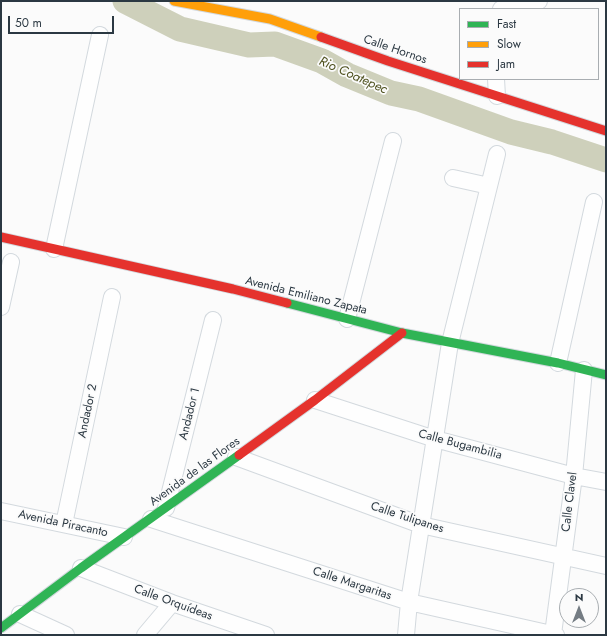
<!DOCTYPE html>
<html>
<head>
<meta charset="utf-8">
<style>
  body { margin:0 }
  #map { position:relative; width:607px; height:636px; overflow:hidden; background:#fbfbfb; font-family:Jost,sans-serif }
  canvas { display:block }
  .frame { position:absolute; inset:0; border:2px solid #2b3842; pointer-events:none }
  .legend { position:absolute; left:459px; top:8px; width:140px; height:72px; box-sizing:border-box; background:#fbfbfb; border:1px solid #a8adb1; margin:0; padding:5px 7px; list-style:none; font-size:12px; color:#2b3842 }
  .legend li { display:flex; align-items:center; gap:8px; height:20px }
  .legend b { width:20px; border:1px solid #a8adb1 }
  .north { position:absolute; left:559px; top:588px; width:40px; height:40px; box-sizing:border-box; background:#fbfbfb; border:1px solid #a8adb1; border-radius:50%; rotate:0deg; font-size:11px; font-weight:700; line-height:16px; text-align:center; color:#2b3842 }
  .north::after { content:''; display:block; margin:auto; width:14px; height:18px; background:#747c83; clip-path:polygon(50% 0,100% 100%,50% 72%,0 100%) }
  .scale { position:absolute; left:8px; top:16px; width:106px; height:18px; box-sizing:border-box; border:2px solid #2b3842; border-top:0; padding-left:5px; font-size:12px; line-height:14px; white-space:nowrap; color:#2b3842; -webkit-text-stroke:3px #fbfbfb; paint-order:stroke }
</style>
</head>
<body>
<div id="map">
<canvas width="607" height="636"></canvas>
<div class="frame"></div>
<ul class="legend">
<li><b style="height:5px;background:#30b455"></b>Fast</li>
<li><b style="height:5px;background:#ff9f0a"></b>Slow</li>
<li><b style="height:5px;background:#e5322d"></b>Jam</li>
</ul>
<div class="north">N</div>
<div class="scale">50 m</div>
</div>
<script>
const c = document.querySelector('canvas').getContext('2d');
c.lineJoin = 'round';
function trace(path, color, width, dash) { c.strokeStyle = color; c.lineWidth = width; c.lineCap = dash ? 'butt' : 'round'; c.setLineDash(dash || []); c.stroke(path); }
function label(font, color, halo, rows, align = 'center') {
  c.font = font + ' Jost,sans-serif'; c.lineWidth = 3.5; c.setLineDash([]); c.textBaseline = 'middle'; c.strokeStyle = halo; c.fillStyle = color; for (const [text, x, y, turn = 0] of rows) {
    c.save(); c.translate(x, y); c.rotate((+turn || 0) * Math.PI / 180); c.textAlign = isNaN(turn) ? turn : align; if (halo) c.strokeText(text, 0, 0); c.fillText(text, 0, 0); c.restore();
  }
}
trace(new Path2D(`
  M 125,1 L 180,29 L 249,45 L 275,44 L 322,61 L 347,75 L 391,93 L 419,99 L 511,132 L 552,142 L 606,160`), '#ced0bb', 25);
const street = new Path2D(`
  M 501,9 L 515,3 L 539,1
  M 496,79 L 497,96
  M 453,178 L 489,186
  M 54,249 L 100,35
  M 1,307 L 11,262
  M 347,319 L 393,141
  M 558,363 L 594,202
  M 315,400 L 435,439 L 574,476 L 606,482
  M 236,457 L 421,525 L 606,566
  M 166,508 L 213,320
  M 1,511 L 124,537
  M 151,519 L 409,602 L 556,635
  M 64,524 L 112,297
  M 81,568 L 172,603 L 266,635
  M 20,614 L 66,635
  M 553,634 L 574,476 L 584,370
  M 145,635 L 172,603
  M 406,635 L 409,602 L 450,343 L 497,154`);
const fast = new Path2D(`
  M 287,303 L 402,333 L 558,363 L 606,375
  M 1,628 L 81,568 L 239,455`);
const slow = new Path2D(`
  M 174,1 L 270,19 L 321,37`);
const jam = new Path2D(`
  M 321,37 L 388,61 L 606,131
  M 1,237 L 233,289 L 287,303
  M 239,455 L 315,400 L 402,333`);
trace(street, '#d3d9de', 18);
trace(fast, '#d3d9de', 11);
trace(slow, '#d3d9de', 11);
trace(jam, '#d3d9de', 11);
trace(street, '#fefefe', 16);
trace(fast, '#30b455', 9);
trace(slow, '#ff9f0a', 9);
trace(jam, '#e5322d', 9);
label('12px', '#2b3842', '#fbfbfb', [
  ["Calle Hornos",395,50,19],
  ["Avenida Emiliano Zapata",306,296,14],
  ["Andador 2",88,411,-78],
  ["Andador 1",190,414,-76],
  ["Calle Bugambilia",460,445,15],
  ["Avenida de las Flores",195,472,-36],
  ["Calle Clavel",570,502,-83],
  ["Calle Tulipanes",407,518,18],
  ["Avenida Piracanto",63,524,12],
  ["Calle Margaritas",352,584,18],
  ["Calle Orquídeas",173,603,20]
]);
label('italic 13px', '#505321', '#fbfbfb', [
  ["Rio Coatepec",353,76,24]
]);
</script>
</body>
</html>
